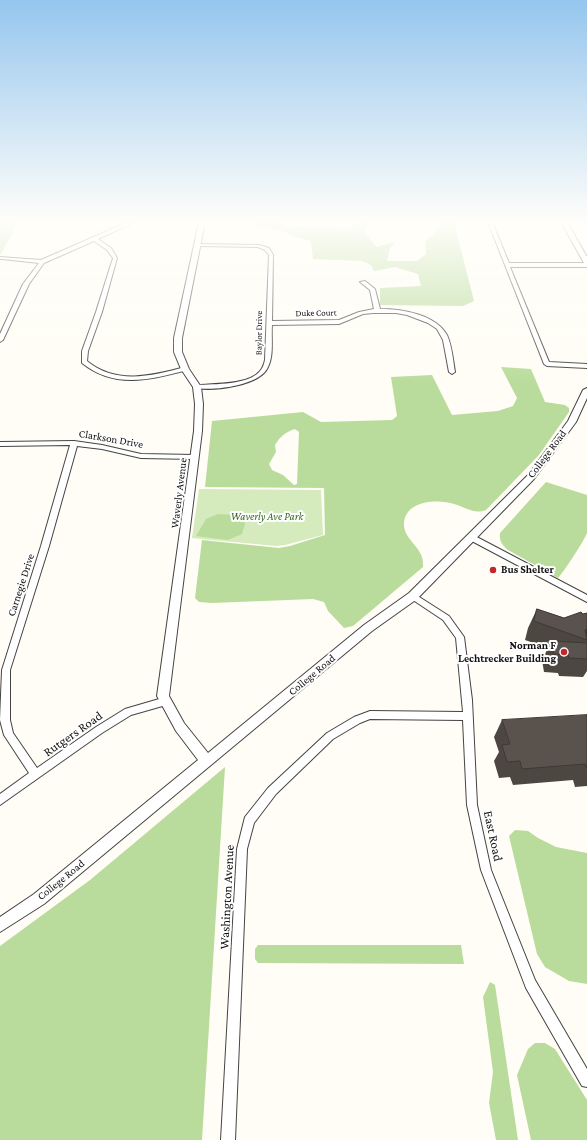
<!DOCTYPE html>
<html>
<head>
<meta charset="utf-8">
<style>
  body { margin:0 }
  canvas { display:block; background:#fffdf5 }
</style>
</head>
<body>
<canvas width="587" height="1140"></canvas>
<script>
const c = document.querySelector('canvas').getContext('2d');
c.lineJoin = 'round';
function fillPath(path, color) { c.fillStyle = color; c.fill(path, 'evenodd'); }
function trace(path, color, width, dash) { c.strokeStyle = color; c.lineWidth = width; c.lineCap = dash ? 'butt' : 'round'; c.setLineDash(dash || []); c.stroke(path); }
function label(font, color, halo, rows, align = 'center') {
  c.font = font + ' "Crimson Pro",serif'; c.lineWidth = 4; c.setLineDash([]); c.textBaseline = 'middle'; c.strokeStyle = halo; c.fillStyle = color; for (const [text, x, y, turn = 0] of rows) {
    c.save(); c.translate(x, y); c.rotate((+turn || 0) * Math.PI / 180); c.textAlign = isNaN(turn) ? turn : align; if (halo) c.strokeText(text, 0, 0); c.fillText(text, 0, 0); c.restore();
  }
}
fillPath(new Path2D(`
  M 199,489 L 321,490 L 323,535 L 285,545 L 276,546 L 192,538 Z`), '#d5ebbd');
fillPath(new Path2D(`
  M 0,222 L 19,222 L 0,255 Z
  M 255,222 L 276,222 L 286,225 L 348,229 L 357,222 L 370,222 L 365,231 L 376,247 L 396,242 L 390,248 L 387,261 L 417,261 L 426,254 L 425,241 L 434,234 L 441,222 L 454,222 L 474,301 L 463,306 L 380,305 L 380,288 L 421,286 L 418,274 L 395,267 L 374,271 L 371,265 L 362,261 L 313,259 L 311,241 L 292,236 L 281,230 L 254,227 Z
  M 501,367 L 531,369 L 545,402 L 565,405 L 569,408 L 569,412 L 539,455 L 486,510 C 474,515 466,507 454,504 C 438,499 406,500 404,523 C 403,537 418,545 422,557 C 423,560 423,564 423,567 L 353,626 L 344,628 L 328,611 L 324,602 L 313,599 L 212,603 L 199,602 L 195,598 L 202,540 L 279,548 L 290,546 L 325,535 L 324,488 L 205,487 L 212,421 L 303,412 L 321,422 L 392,420 L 397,416 L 391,377 L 432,375 L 452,415 L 498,411 L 513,406 L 517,398 ZM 295,429 L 299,432 L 297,484 L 294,485 L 283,475 L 272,470 L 269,464 L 276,452 L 275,445 C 280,437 285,432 295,429 Z
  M 546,482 L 587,495 C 587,503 587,528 587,533 C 584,541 563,573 558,578 L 508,550 C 502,545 499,541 500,533 Z
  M 218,514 L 238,515 L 243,519 L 245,524 L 242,534 L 228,540 L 196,536 L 206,519 Z
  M 225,767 L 202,1140 L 0,1140 L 0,946 L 90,880 Z
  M 515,830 L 528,831 L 538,838 L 556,847 L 587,853 L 587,984 L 569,981 L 545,967 L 537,954 L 509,836 Z
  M 258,945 L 461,945 L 464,964 L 258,963 L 255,959 L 255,949 Z
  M 490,982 L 495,985 L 518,1140 L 496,1140 L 489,1103 L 493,1072 L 483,997 Z
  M 535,1043 L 545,1043 L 555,1049 L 587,1100 L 587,1140 L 531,1140 L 517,1075 L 528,1049 Z`), '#b9dc9c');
const minor = new Path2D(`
  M 128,222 L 135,222 L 98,239 L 111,248 L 117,258 L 102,312 L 88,351 L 87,361 C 116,385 152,376 185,367 L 188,369 L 187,370 C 150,380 114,389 82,363 L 82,351 L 96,312 L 113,258 L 107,250 L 94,241 L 44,263 L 29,284 L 3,340 L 0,342 L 0,334 L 23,284 L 39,263 L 2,259 L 0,259 L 0,257 L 41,260 Z
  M 488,222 L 492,222 L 509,263 L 587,263 L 587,267 L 510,267 L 549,362 L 587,364 L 587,368 L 547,366 L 544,364 Z
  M 195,244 L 259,245 L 269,248 L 273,255 L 272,321 L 339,320 L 359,312 L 374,309 L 370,290 L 360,282 L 365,281 L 375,289 L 380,309 C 402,309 435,314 447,335 C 452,346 453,360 455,372 L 452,374 L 449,372 L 443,340 L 437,329 L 428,323 L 407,315 L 396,313 L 373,313 L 363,314 L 339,324 L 272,325 C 271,338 274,355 268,367 C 260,386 213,391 195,388 L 194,387 L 197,385 C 214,384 249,385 260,371 C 263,368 264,364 265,360 L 269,255 L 265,250 L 258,247 L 197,246 L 195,245 Z
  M 74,441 L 102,445 L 141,454 L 195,455 L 198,457 L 195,459 L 141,458 L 102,449 L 77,446 L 49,546 L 10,670 L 10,720 L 13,733 L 37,768 L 96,727 L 125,709 L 166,697 L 169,698 L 171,701 L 169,704 L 166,705 L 131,715 L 102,733 L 0,805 L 0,794 L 29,773 L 4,735 L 0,720 L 2,670 L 41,546 L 70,445 L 0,446 L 0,442 Z
  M 471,534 L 587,595 L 587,602 L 468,539 L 467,537 Z
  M 413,593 L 449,616 L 464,637 L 472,700 L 477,805 L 491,870 L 535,980 L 587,1069 L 587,1087 L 582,1086 L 526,988 L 481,870 L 467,805 L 463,720 L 370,719 L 360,723 L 333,739 L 276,794 L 254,823 L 247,849 L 235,1140 L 221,1140 L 237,849 L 245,817 L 268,788 L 327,733 L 354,717 L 370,711 L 463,712 L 456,638 L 443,620 L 410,598 L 409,596 L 410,594 Z`);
const tertiary = new Path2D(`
  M 199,222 L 205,222 L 182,338 L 182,352 L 189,369 L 201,387 L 203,404 L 202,431 L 169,696 L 184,723 L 208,753 L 364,625 L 409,593 L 528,475 L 568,421 L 583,390 L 587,388 L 587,398 L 576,422 L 534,479 L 417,599 L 372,631 L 44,904 L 0,932 L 0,917 L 34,894 L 198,760 L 176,731 L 157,696 L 194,431 L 195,404 L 193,387 L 181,369 L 174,352 L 174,338 Z
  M 561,222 L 567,222 L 587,257 L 587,265 L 584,263 Z`);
trace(minor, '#444', 2);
trace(tertiary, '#444', 2);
fillPath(minor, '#fff');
fillPath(tertiary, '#fff');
fillPath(new Path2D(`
  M 537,609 L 564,618 L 583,614 L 587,613 L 587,671 L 583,677 L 559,676 L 558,673 L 544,672 L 542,660 L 548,648 L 525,640 L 528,628 Z
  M 587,715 L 587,786 L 575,787 L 573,780 L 513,785 L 510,777 L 499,778 L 494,761 L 499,752 L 494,737 L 502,720 Z`), '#4d4742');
fillPath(new Path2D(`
  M 587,629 L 587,640 L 585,630 Z`), '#3f3936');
const building = new Path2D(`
  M 537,609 L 564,618 L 581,612 L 583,614 L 587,613 L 587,629 L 585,630 L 587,640 L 534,621 Z
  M 552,641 L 587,643 L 587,659 L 569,658 L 568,655 L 554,654 Z
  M 587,715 L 587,769 L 585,764 L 522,769 L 520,761 L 507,762 L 502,745 L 510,744 L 502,720 Z`);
fillPath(building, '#5a524d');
trace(building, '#3f3936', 1);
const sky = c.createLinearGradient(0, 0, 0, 382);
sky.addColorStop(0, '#95c6ee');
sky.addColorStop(0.58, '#fffefa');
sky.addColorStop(1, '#fffefa00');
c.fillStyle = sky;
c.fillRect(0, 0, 587, 382);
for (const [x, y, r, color] of [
  [493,570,4,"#c4262e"],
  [564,652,4,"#c4262e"]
]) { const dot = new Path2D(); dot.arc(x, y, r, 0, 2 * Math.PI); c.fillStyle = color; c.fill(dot); trace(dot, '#fff', 1.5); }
label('9px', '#111', '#fff', [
  ["Duke Court",316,313,-1],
  ["Baylor Drive",259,333,-89]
]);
label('11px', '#111', '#fff', [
  ["Clarkson Drive",111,439,10],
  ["College Road",547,454,-53],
  ["Waverly Avenue",179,493,-83],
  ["Carnegie Drive",21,585,-72],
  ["College Road",312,675,-40],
  ["College Road",61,880,-39]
]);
label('italic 11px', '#2f6b1f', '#fff', [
  ["Waverly Ave Park",267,517]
]);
label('bold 11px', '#111', '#fff', [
  ["Bus Shelter",501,570],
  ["Norman F",556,646,"right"],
  ["Lechtrecker Building",556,659,"right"]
], 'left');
label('13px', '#111', '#fff', [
  ["Rutgers Road",73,734,-35],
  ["East Road",493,836,78],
  ["Washington Avenue",227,897,-87]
]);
</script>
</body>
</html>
